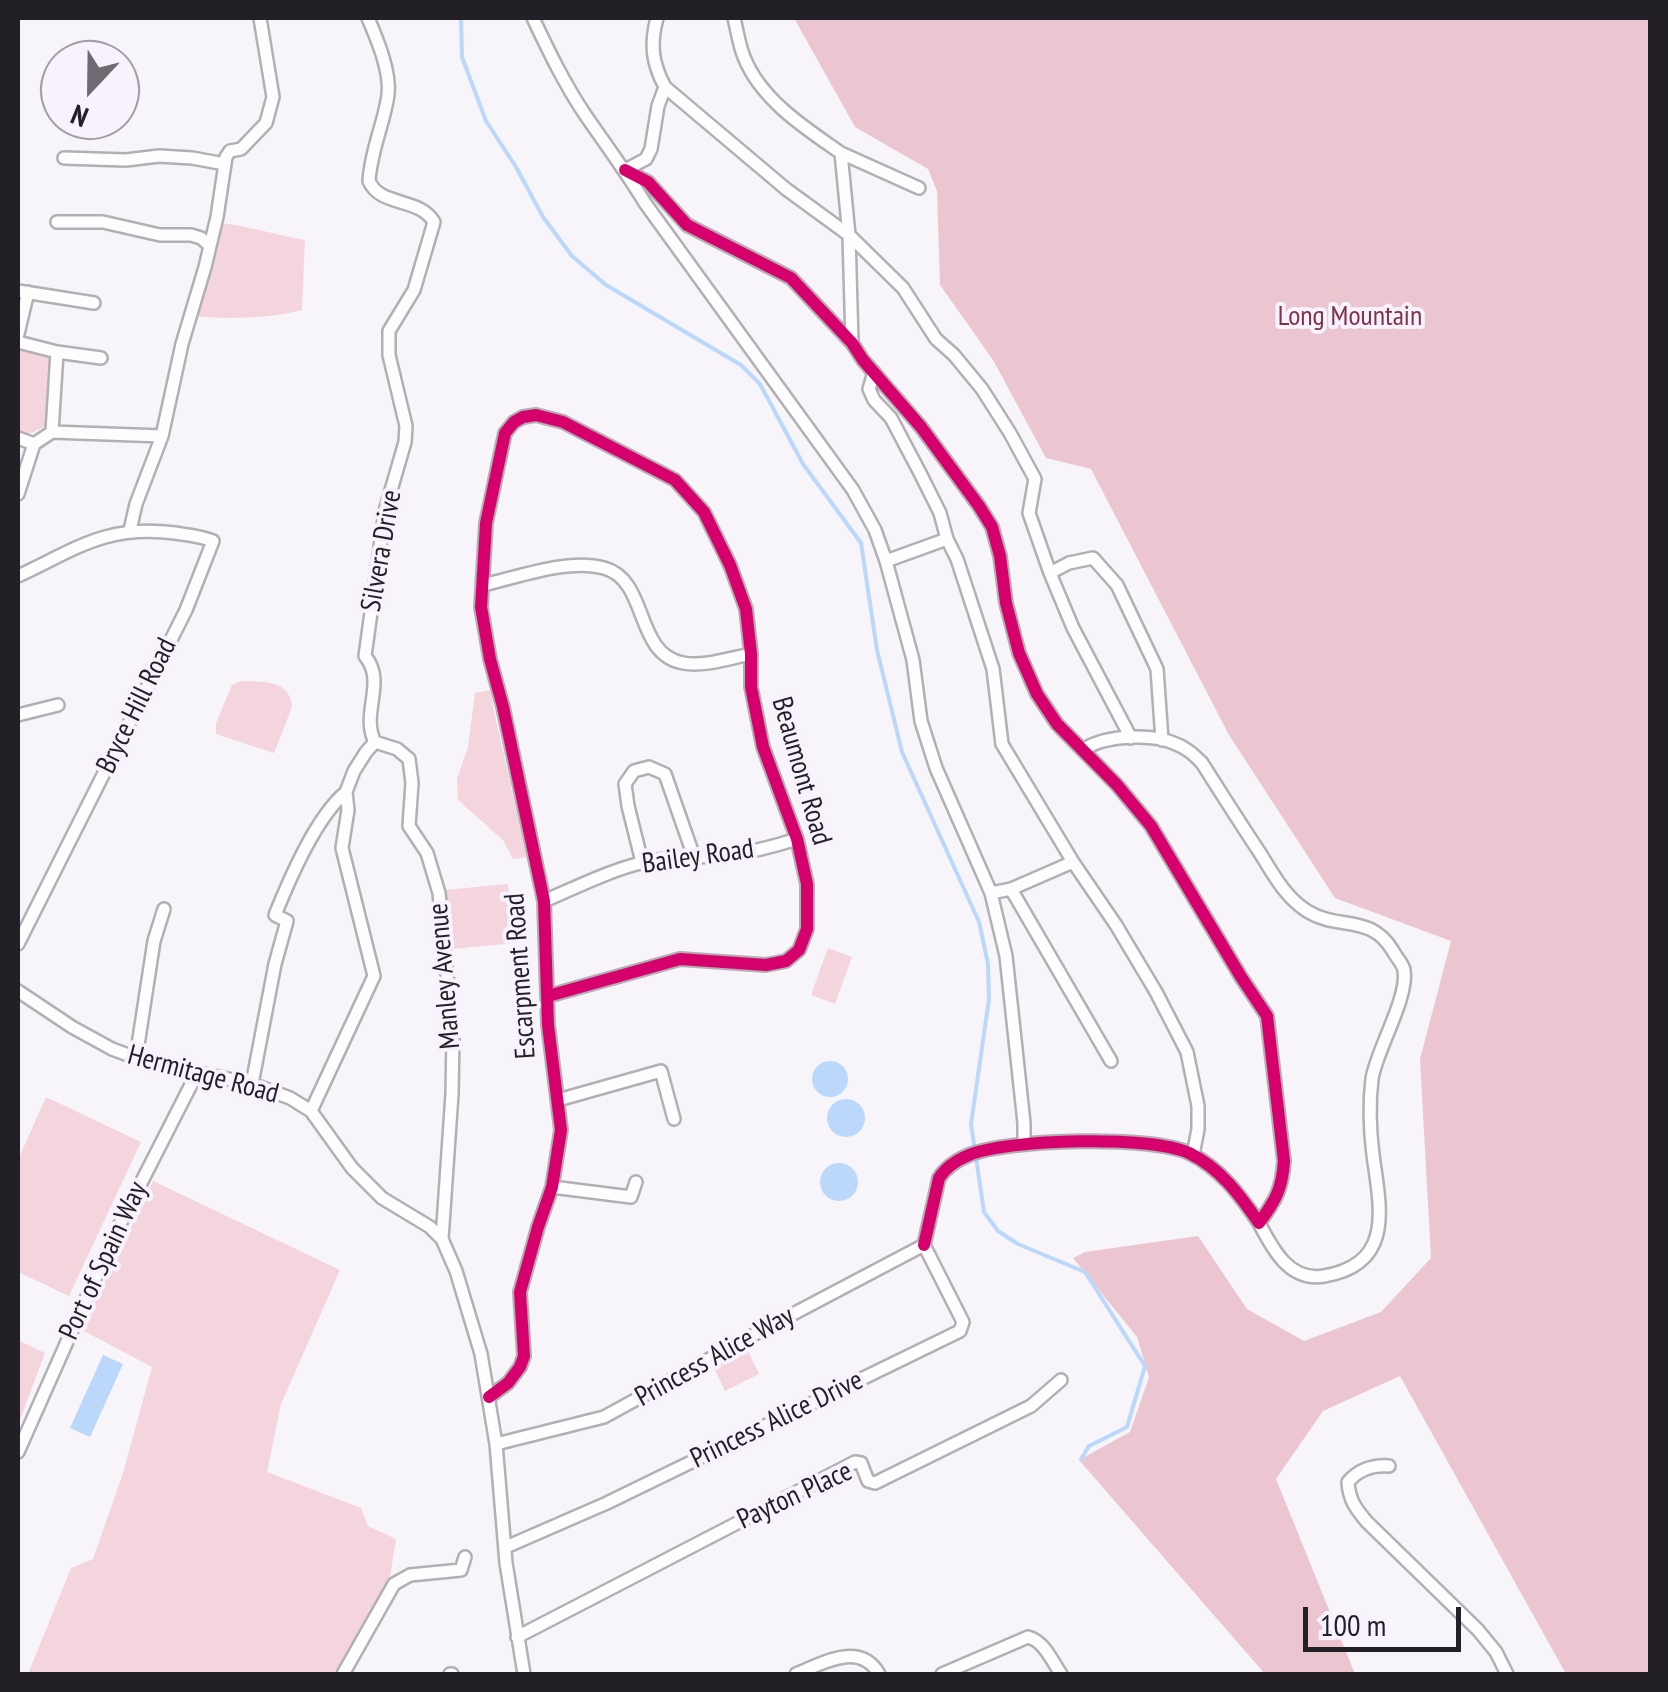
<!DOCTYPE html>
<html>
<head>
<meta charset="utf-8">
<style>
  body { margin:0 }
  #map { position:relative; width:1668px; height:1692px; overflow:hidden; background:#f7f4fa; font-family:"PT Sans Narrow",sans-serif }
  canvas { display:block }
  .frame { position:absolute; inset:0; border:20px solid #231f27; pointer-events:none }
  .north { position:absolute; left:40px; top:40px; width:100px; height:100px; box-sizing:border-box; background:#f7f2fc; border:2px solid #a29ea7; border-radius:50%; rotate:202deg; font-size:28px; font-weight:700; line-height:40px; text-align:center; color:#231f27 }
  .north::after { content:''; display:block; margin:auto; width:35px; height:45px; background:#6d6a71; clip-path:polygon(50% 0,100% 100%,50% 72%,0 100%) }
  .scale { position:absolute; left:1303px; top:1607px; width:158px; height:45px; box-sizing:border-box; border:5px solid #231f27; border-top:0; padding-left:12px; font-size:30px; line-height:35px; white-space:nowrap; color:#231f27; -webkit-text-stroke:8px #f7f2fc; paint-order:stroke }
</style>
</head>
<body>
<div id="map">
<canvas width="1668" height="1692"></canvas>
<div class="frame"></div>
<div class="north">N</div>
<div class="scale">100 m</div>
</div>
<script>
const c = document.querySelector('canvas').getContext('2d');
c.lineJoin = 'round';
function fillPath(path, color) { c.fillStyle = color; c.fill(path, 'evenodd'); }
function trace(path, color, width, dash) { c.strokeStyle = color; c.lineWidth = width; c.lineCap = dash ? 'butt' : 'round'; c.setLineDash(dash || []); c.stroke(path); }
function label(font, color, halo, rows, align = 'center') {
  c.font = font + ' "PT Sans Narrow",sans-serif'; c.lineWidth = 8; c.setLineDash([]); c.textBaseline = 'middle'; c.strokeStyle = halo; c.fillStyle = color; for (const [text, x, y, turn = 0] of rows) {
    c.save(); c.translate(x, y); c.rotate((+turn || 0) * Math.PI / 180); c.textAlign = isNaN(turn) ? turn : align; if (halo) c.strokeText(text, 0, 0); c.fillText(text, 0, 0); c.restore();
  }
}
fillPath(new Path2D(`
  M 217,223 C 246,225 276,235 305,240 L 302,310 C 275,318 222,320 194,316 Z
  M 18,348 L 52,354 L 48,425 L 29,434 L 18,432 Z
  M 241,681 C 263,682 290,679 292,707 L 274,753 L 216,734 L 216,723 L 232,685 Z
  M 491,690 L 493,707 L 527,857 L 513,859 L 503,840 L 458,800 L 457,779 L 468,747 L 475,693 Z
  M 508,884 L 516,943 L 452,949 L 445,890 Z
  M 828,948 L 852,957 L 835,1004 L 811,995 Z
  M 46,1097 L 141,1142 L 69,1296 L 18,1272 L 18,1160 Z
  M 153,1181 L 340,1270 L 281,1404 L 267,1472 L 361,1508 L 368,1526 L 396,1539 L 390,1577 L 334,1674 L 28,1674 L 71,1568 L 93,1559 L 123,1473 L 152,1367 L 82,1330 Z
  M 18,1340 L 45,1353 L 18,1425 Z
  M 745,1345 L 759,1374 L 725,1391 L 711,1362 Z`), '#f4d5de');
fillPath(new Path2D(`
  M 794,18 L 1650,18 L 1650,1674 L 1566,1674 L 1400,1376 L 1323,1411 L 1276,1479 L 1355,1674 L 1265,1674 L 1079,1460 L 1130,1432 L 1149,1377 L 1137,1337 L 1073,1258 L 1085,1252 L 1198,1236 L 1247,1309 L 1304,1341 L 1381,1312 L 1431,1258 L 1420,1059 L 1451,941 L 1335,898 L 1229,735 L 1091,469 L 1046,458 L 993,360 L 940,285 L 937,191 L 928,169 L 855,127 Z`), '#ebc6d1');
fillPath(new Path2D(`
  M812 1079a18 18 0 1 1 36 0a18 18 0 1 1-36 0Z
  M827 1118a19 19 0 1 1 38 0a19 19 0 1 1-38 0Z
  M820 1182a19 19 0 1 1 38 0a19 19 0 1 1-38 0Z
  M 103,1355 L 123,1364 L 90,1437 L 70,1428 Z`), '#bbd8fb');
trace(new Path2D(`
  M 461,18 L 462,57 L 486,121 L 516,167 L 543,217 L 572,256 L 606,285 L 741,365 L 760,384 L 803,464 L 861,543 L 877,650 L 902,752 L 979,922 L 988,964 L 989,999 L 971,1124 L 984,1212 L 998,1231 L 1018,1244 L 1085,1272 L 1145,1366 L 1127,1427 L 1089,1446 L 1081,1459`), '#bbd8fb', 4);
const minor = new Path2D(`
  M 533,18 C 549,52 565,85 586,116 C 606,145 627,173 645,203 L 853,490 L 875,530 L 886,561 L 913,660 L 921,721 L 936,768 L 991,893 L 1006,956 L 1024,1123 L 1024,1144
  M 657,18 C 650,44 652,63 665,87
  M 734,18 C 737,30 739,45 744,57 C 761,100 805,128 841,153 L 849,235 L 903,288 L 936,339 L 954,355 L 982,389 L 1010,433 L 1035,479 L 1029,513 L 1050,573 L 1073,628 L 1131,738
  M 841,153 L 919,188
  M 64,158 L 126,160 L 159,156 L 192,158 L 225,164
  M 625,170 L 648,182 L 687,225 L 791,278 L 852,343 L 863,360 L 921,427 L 979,506 L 992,527 L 1000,556 L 1006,603 L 1019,653 L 1037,694 L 1057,724 L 1117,785 L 1151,826 L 1241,977 L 1267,1016 L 1284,1161 C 1282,1189 1276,1200 1259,1223 C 1240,1195 1220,1168 1189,1153 C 1151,1135 1008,1139 969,1155 C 957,1160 946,1167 939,1178 L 924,1245
  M 625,170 L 646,159 L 651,149 L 658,106 L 665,87 L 786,189 L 849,235 L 852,343
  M 57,222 L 103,222 L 160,235 L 191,235 L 201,238 L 210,246
  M 18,291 L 94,303
  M 18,334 L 28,292
  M 18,342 L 57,352 L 101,358
  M 874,372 L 869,389 L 874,400 L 891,418 L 920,473 L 940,513 L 947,539 L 957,559 L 993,669 L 1002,744 L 1073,862 L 1116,925 L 1156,992 L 1187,1052 L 1198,1106 L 1198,1129 L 1193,1155
  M 52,432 L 57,352
  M 18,438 L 34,444
  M 34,444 L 52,432 L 162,436
  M 18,494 L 34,444
  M 130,530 L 136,504 L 162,436 L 182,344 L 205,267 L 217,217 L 226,157 L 230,151 L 241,149 L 266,123 L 273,97 L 260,18
  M 886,561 L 947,539
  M 1050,573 L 1069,563 L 1093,558 L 1117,585 L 1157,669 L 1162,740
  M 18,576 C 76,549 107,524 175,533 C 188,535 201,536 213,541 L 186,610 L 18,944
  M 483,585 C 519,577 568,558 604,568 C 649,580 634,654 683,663 C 704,667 730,658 751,654
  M 18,715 L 58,705
  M 375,742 L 397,749 L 409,759 L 412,783 L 409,826 L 427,853 L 439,893 L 453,1036 L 452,1094 L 442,1239
  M 1083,750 C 1104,735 1153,733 1176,744 C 1187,748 1194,755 1202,763 C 1221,793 1240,823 1260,853 C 1273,874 1285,897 1307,911 C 1339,931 1370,913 1393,951 C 1396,957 1403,964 1404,970 C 1409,997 1376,1051 1372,1079 C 1369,1103 1370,1131 1373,1155 C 1380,1207 1395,1264 1324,1276 C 1289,1282 1272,1248 1259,1223
  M 642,862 L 628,806 L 625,784 L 634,771 L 649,767 L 665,774 L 694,857
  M 1011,889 L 1111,1061
  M 991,893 L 1011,889 L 1073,862
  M 544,901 C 577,887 610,870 645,862 C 673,856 701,858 729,855 C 753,852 775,846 797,839
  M 18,991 L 72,1027 L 112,1049 L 147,1062 L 252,1084 L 290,1098 L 311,1111 L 352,1168 L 382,1198 L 430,1227 L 442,1239 L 456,1271 L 481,1354 L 496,1444 L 506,1563 L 524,1674
  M 136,1058 L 154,941 L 164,909
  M 252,1084 L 275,964 L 287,921 L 275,915 C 290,878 316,817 346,792
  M 558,1100 L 661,1071 L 674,1119
  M 311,1111 L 374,976 L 342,848 L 348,810 L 346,792 L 354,771 L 366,752 L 375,742 C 360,714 387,682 365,656 L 385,511 L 405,442 L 406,426 L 389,355 L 389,331 L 414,290 L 434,222 C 419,197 380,207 369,181 C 371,149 384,124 388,95 C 391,72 377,39 368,18
  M 552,1187 L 631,1197 L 636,1182
  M 489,1397 L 508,1383 L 520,1367 L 524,1356 L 520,1292 L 538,1227 L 552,1187 L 561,1130 L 548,1025 L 544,901 L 503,707 L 490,659 L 481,607 L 486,523 L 505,433 L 514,422 L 523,417 L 536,415 L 563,422 L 675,480 L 704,512 L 730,565 L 746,609 L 751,654 L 751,687 L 763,747 L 797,839 L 807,884 L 807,929 L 799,950 L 786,961 L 766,965 L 680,959 L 548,996
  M 496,1444 L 604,1417 L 757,1333 L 924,1245
  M 18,1452 L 114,1236 L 197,1073
  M 1389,1466 C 1372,1465 1359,1469 1348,1482 C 1349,1500 1356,1509 1367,1522 L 1478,1630 L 1496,1652 L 1507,1674
  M 506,1547 L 607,1503 L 960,1331 L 963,1322 L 924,1245
  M 517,1637 L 855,1462 L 861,1463 L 868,1481 L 875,1483 L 1031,1406 L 1061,1380
  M 343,1674 L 394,1584 L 410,1575 L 461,1570 L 465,1557
  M 450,1674 L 452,1674
  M 796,1674 C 823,1663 860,1641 879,1674
  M 942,1674 L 1028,1637 C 1044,1641 1052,1661 1061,1674`);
trace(minor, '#b2afb5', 16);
trace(minor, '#fefdfe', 11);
trace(new Path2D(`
  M 625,170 L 648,182 L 687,225 L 791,278 L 852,343 L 863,360 L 921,427 L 979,506 L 992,527 L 1000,556 L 1006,603 L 1019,653 L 1037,694 L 1057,724 L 1117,785 L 1151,826 L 1241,977 L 1267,1016 L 1284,1161 C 1282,1189 1276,1200 1259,1223 C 1240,1195 1220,1168 1189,1153 C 1151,1135 1008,1139 969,1155 C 957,1160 946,1167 939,1178 L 924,1245
  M 489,1397 L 508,1383 L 520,1367 L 524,1356 L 520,1292 L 538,1227 L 552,1187 L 561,1130 L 548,1025 L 544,901 L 503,707 L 490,659 L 481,607 L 486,523 L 505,433 L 514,422 L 523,417 L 536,415 L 563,422 L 675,480 L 704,512 L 730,565 L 746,609 L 751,654 L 751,687 L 763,747 L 797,839 L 807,884 L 807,929 L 799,950 L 786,961 L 766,965 L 680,959 L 548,996`), '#d6006c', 12);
label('28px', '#7f324a', '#f7f2fc', [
  ["Long Mountain",1350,317]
]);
label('28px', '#231f27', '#f7f2fc', [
  ["Silvera Drive",382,551,-80],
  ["Bryce Hill Road",137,706,-64],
  ["Beaumont Road",801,771,74],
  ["Bailey Road",698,857,-8],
  ["Manley Avenue",445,976,-95],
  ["Escarpment Road",521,976,-94],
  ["Hermitage Road",203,1075,15],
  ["Port of Spain Way",104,1261,-65],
  ["Princess Alice Way",715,1357,-29],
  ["Princess Alice Drive",777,1420,-26],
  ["Payton Place",795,1496,-25]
]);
</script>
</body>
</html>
